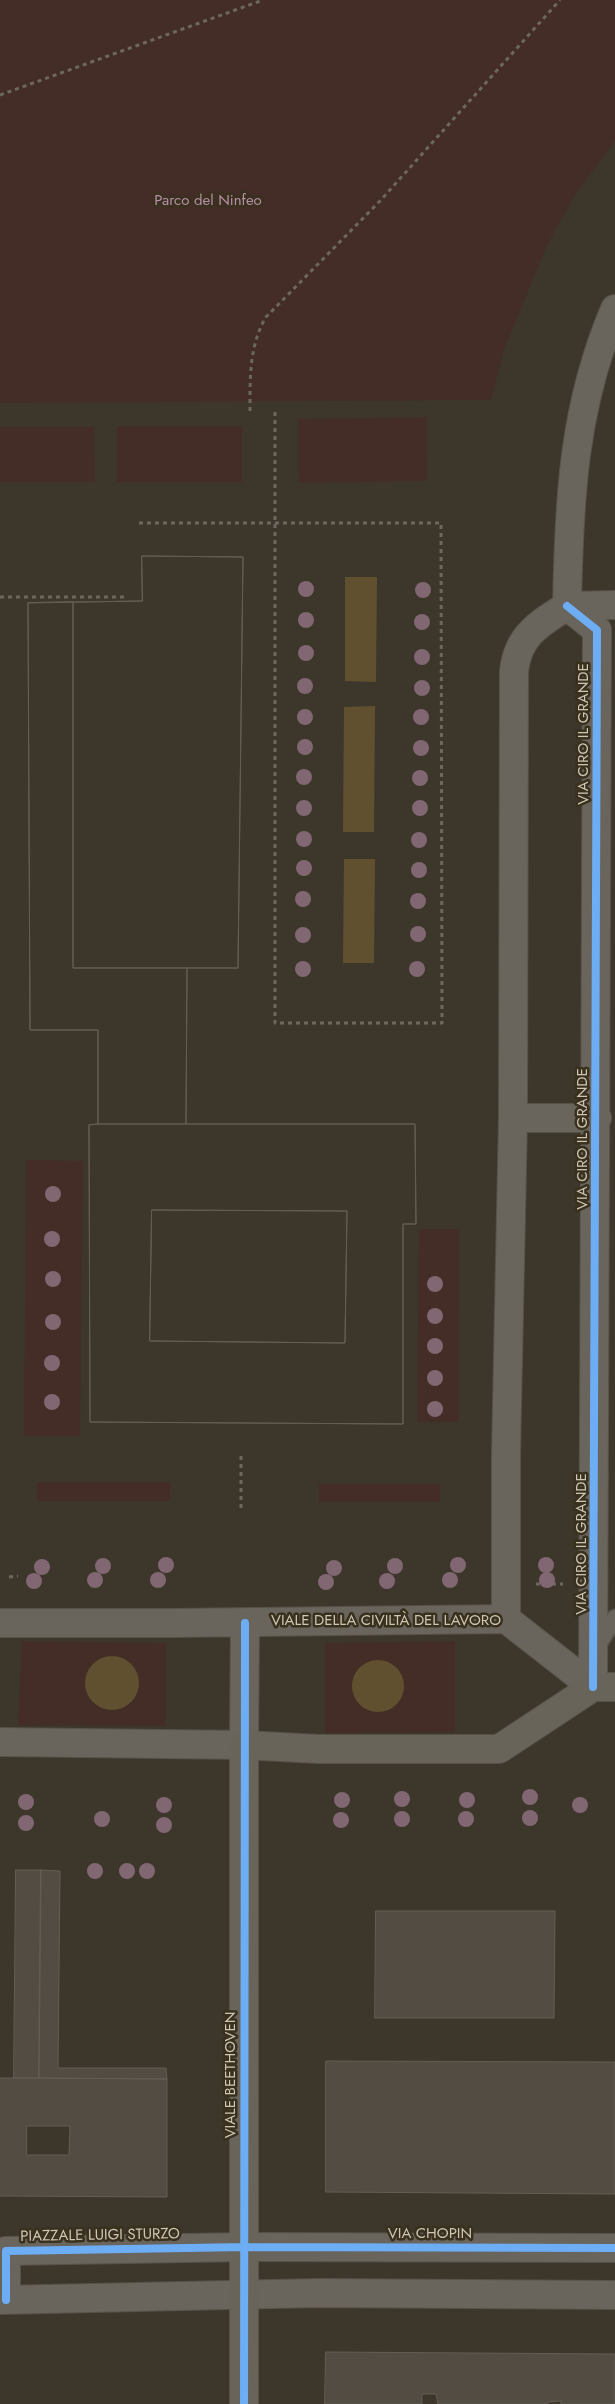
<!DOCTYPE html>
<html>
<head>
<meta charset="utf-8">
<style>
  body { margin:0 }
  canvas { display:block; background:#3c362b }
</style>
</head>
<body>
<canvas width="615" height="2404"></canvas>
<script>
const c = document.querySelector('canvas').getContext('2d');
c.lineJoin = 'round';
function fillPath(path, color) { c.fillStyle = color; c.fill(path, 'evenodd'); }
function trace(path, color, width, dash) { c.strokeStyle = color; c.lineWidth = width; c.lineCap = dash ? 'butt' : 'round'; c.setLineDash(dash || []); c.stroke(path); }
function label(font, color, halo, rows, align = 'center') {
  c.font = font + ' Jost,sans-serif'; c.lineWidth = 5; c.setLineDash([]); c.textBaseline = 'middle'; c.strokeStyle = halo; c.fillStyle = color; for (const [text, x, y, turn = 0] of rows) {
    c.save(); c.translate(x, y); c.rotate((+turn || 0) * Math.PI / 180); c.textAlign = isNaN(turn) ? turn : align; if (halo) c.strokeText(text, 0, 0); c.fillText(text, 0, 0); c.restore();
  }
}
fillPath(new Path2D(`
  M 0,0 L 615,0 L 615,141 L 576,193 L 547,245 L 504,350 L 491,400 L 0,403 Z
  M 426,417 L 427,481 L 299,483 L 298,419 Z
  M 117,426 L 242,426 L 242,482 L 117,482 Z
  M 0,427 L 94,427 L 95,482 L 0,482 Z
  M 26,1160 L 83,1161 L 80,1436 L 24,1436 Z
  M 419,1229 L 459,1229 L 458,1422 L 417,1422 Z
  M 37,1482 L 170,1482 L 170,1501 L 37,1501 Z
  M 319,1484 L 440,1484 L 440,1502 L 319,1502 Z
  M 22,1641 L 166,1643 L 166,1726 L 18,1725 Z
  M 455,1641 L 455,1732 L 325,1733 L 325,1643 Z`), '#442d27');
fillPath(new Path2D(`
  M 345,577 L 377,577 L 376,682 L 345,681 Z
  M 375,706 L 374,832 L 343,832 L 344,707 Z
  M 344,859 L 375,859 L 374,963 L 343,963 Z
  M85 1683a27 27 0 1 1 54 0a27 27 0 1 1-54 0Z
  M352 1686a26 26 0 1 1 52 0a26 26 0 1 1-52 0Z`), '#60502f');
const building = new Path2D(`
  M 142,556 L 243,557 L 238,968 L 73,968 L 73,602 L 142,601 Z
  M 142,556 L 243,557 L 238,968 L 187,968 L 186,1124 L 415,1124 L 416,1224 L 403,1224 L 403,1424 L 90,1422 L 89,1125 L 98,1124 L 98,1030 L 30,1030 L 28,603 L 142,601 ZM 152,1210 L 347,1211 L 345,1343 L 150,1341 Z
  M 73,602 L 73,968 L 187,968 L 186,1124 L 98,1124 L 98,1030 L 30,1030 L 28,603 Z
  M 98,1124 L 415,1124 L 416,1224 L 403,1224 L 403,1424 L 90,1422 L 89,1125 ZM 152,1210 L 347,1211 L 345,1343 L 150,1341 Z
  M 16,1870 L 41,1870 L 39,2078 L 14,2078 Z
  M 41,1870 L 60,1871 L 58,2068 L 166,2068 L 167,2079 L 39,2078 Z
  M 376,1911 L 555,1911 L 554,2018 L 375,2018 Z
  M 326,2061 L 615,2062 L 615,2194 L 326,2192 Z
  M 0,2078 L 167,2079 L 167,2197 L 0,2196 ZM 27,2126 L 70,2126 L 69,2155 L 27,2155 Z
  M 326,2352 L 615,2354 L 615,2404 L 561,2404 L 561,2401 L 548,2402 L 548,2404 L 438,2404 L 436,2394 L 422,2394 L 422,2404 L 325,2404 Z`);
fillPath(building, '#524c43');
trace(building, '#635e53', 1);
const lane = new Path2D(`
  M 595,1649 L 615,1618`);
const street = new Path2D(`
  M 567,606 L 597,630 L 593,1687
  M 567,606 C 569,501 573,407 615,309
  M 567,606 L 615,605
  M 513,1118 L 597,1118
  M 506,1619 L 506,1454 L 513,1118 L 514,671 C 518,635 539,624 567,606
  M 0,1623 L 174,1623 L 506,1619 L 593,1687
  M 0,1742 L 244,1745 L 245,1623
  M 0,2300 L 319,2293 L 615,2295
  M 6,2300 L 6,2251 L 245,2247 L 615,2248`);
const secondary = new Path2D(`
  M 244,2404 L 244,1745 L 318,1749 L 499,1749 L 593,1687 L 615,1687`);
trace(lane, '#56524a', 19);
trace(street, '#56524a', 30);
trace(secondary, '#56524a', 30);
trace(new Path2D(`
  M 0,95 L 263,0
  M 250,411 C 250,378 249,346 266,317 L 380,201 L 560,0
  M 139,523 L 441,523 L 442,1023 L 275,1023 L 275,411
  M 0,597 L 128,597
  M 241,1456 L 241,1510
  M 9,1577 L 18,1576
  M 536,1584 L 563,1584`), '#6d685f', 3, [4, 4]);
trace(lane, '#69645c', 16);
trace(street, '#69645c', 28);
trace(secondary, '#68645a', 28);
trace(new Path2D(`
  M 567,606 L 597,630 L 593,1687
  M 6,2300 L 6,2251 L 245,2247 L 615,2248
  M 244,2404 L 245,1623`), '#6dadf4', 8);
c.fillStyle = '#806771';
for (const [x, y] of [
  [306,589],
  [423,590],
  [306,620],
  [422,622],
  [306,653],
  [422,657],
  [305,686],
  [422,688],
  [305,717],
  [421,717],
  [305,747],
  [421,748],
  [304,777],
  [420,778],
  [304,808],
  [420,808],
  [304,839],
  [419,840],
  [304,868],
  [419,870],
  [303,899],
  [418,901],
  [418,934],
  [303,935],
  [303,969],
  [417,969],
  [53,1194],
  [52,1239],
  [53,1279],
  [435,1284],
  [435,1316],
  [53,1322],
  [435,1346],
  [52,1363],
  [435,1378],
  [52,1402],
  [435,1409],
  [166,1565],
  [458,1565],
  [546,1565],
  [103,1566],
  [395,1566],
  [42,1567],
  [334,1568],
  [95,1580],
  [158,1580],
  [450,1580],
  [547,1580],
  [34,1581],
  [387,1581],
  [326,1582],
  [530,1797],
  [402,1799],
  [342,1800],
  [467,1800],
  [26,1802],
  [164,1805],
  [580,1805],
  [530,1818],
  [102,1819],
  [402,1819],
  [466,1819],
  [341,1820],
  [26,1823],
  [164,1825],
  [95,1871],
  [127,1871],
  [147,1871]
]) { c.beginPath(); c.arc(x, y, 8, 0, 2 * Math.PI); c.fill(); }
label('15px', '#b88faa', '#39301d', [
  ["Parco del Ninfeo",208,201]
]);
label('15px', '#cdc6b5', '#39301d', [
  ["VIA CIRO IL GRANDE",584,734,-90],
  ["VIA CIRO IL GRANDE",583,1139,-90],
  ["VIA CIRO IL GRANDE",582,1544,-90],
  ["VIALE DELLA CIVILTÀ DEL LAVORO",386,1621],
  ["VIALE BEETHOVEN",231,2075,-90],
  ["VIA CHOPIN",430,2234],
  ["PIAZZALE LUIGI STURZO",100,2236,-1]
]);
</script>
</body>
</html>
